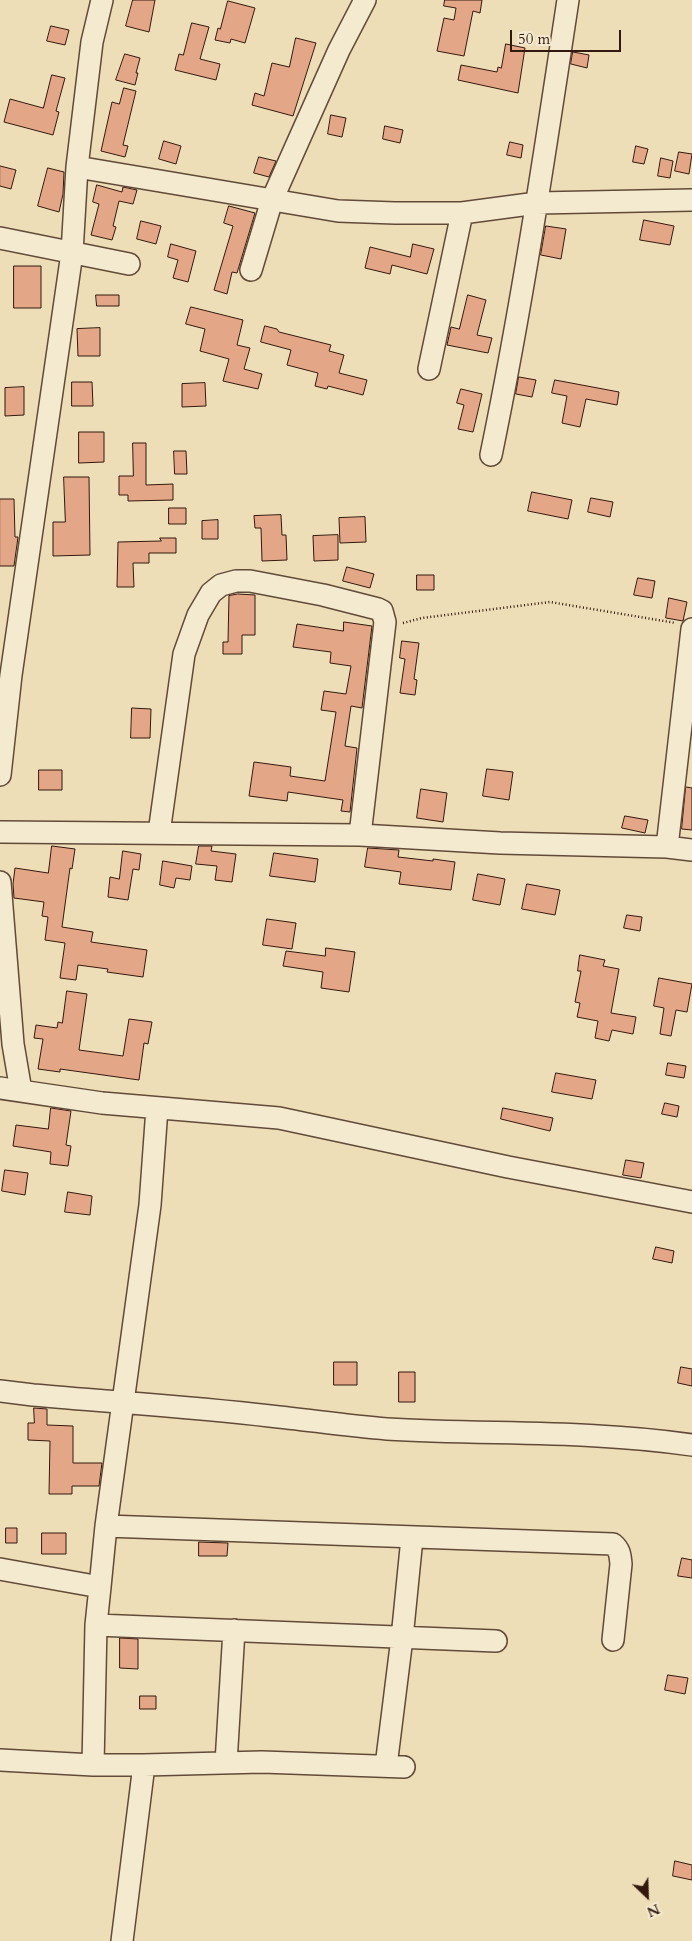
<!DOCTYPE html>
<html>
<head>
<meta charset="utf-8">
<style>
  body { margin:0 }
  #map { position:relative; width:692px; height:1941px; overflow:hidden; background:#eddeb7; font-family:Cardo,serif }
  canvas { display:block }
  .north { position:absolute; left:622px; top:1871px; width:50px; height:50px; -webkit-text-stroke:4px #f3ead0; paint-order:stroke; rotate:156deg; font-size:14px; font-weight:700; line-height:20px; text-align:center; color:#33180d }
  .north::after { content:''; display:block; margin:auto; width:18px; height:22px; background:#33180d; clip-path:polygon(50% 0,100% 100%,50% 72%,0 100%) }
  .scale { position:absolute; left:510px; top:30px; width:111px; height:22px; box-sizing:border-box; border:2px solid #33180d; border-top:0; padding-left:6px; font-size:15px; line-height:18px; white-space:nowrap; color:#33180d; -webkit-text-stroke:4px #f3ead0; paint-order:stroke }
</style>
</head>
<body>
<div id="map">
<canvas width="692" height="1941"></canvas>
<div class="north">N</div>
<div class="scale">50 m</div>
</div>
<script>
const c = document.querySelector('canvas').getContext('2d');
c.lineJoin = 'round';
function fillPath(path, color) { c.fillStyle = color; c.fill(path, 'evenodd'); }
function trace(path, color, width, dash) { c.strokeStyle = color; c.lineWidth = width; c.lineCap = dash ? 'butt' : 'round'; c.setLineDash(dash || []); c.stroke(path); }
const building = new Path2D(`
  M 133,0 L 155,0 L 149,32 L 126,26 Z
  M 445,0 L 482,0 L 480,13 L 473,11 L 464,56 L 437,51 L 444,18 L 454,20 L 456,8 L 444,6 Z
  M 228,1 L 255,8 L 245,43 L 231,39 L 230,43 L 215,40 L 218,28 L 220,29 Z
  M 192,23 L 209,27 L 200,59 L 220,64 L 216,80 L 175,70 L 179,54 L 183,55 Z
  M 51,26 L 69,30 L 65,45 L 47,41 Z
  M 296,38 L 316,43 L 293,116 L 252,105 L 255,93 L 264,96 L 272,63 L 289,67 Z
  M 506,44 L 525,48 L 518,93 L 458,80 L 461,65 L 497,72 L 498,67 L 501,68 Z
  M 573,52 L 589,55 L 587,68 L 571,64 Z
  M 125,54 L 140,58 L 136,73 L 138,73 L 135,85 L 116,80 Z
  M 52,75 L 65,78 L 56,111 L 59,112 L 53,135 L 4,122 L 10,99 L 43,108 Z
  M 124,88 L 136,91 L 123,145 L 128,146 L 125,157 L 101,151 L 112,102 L 119,104 Z
  M 331,115 L 346,118 L 342,137 L 328,134 Z
  M 385,126 L 403,130 L 400,143 L 383,139 Z
  M 164,141 L 181,146 L 176,164 L 159,159 Z
  M 510,142 L 523,145 L 521,158 L 507,155 Z
  M 636,146 L 648,149 L 644,164 L 633,162 Z
  M 679,152 L 692,154 L 689,174 L 675,171 Z
  M 259,157 L 276,161 L 269,177 L 254,173 Z
  M 661,158 L 673,161 L 670,178 L 658,176 Z
  M 0,166 L 16,170 L 11,189 L 0,186 Z
  M 48,168 L 64,172 L 63,194 L 59,212 L 38,206 Z
  M 97,185 L 122,192 L 123,187 L 137,190 L 133,204 L 119,201 L 113,226 L 116,227 L 112,240 L 91,235 L 99,204 L 93,202 Z
  M 229,206 L 255,213 L 237,273 L 232,272 L 227,294 L 214,290 L 233,226 L 224,223 Z
  M 644,220 L 674,226 L 670,245 L 640,240 Z
  M 141,221 L 161,226 L 156,244 L 137,239 Z
  M 546,226 L 566,229 L 561,259 L 541,255 Z
  M 171,244 L 196,251 L 188,282 L 173,278 L 178,260 L 168,257 Z
  M 413,244 L 434,249 L 427,274 L 392,265 L 390,274 L 365,268 L 370,247 L 410,257 Z
  M 14,266 L 41,266 L 41,308 L 14,308 Z
  M 96,295 L 119,295 L 119,306 L 97,306 Z
  M 468,295 L 486,300 L 477,335 L 492,338 L 488,353 L 447,345 L 451,327 L 459,329 Z
  M 191,307 L 243,320 L 237,345 L 250,348 L 244,369 L 262,374 L 258,389 L 223,381 L 229,359 L 200,351 L 205,329 L 186,324 Z
  M 265,326 L 277,329 L 279,332 L 331,345 L 329,351 L 344,355 L 339,373 L 367,380 L 363,395 L 328,386 L 327,389 L 315,386 L 318,373 L 287,365 L 291,350 L 261,342 Z
  M 100,328 L 100,356 L 78,356 L 77,329 Z
  M 519,377 L 536,380 L 532,397 L 516,394 Z
  M 555,380 L 619,392 L 617,405 L 586,399 L 580,427 L 562,423 L 567,396 L 552,393 Z
  M 72,382 L 92,382 L 93,406 L 72,406 Z
  M 205,383 L 206,406 L 182,407 L 182,384 Z
  M 24,387 L 24,415 L 5,416 L 5,388 Z
  M 461,389 L 482,394 L 473,432 L 458,429 L 464,405 L 457,403 Z
  M 79,432 L 104,432 L 104,462 L 79,463 Z
  M 133,443 L 146,443 L 146,485 L 173,484 L 173,500 L 128,501 L 128,495 L 119,495 L 119,476 L 133,476 Z
  M 174,451 L 186,451 L 187,474 L 175,474 Z
  M 64,477 L 89,477 L 90,555 L 53,556 L 53,522 L 65,522 Z
  M 532,492 L 572,500 L 568,519 L 528,511 Z
  M 591,498 L 613,502 L 610,517 L 588,512 Z
  M 0,499 L 14,499 L 15,537 L 18,537 L 14,566 L 0,566 Z
  M 169,508 L 186,508 L 186,524 L 169,524 Z
  M 281,515 L 282,535 L 286,535 L 287,560 L 262,561 L 261,528 L 255,528 L 254,516 Z
  M 365,517 L 366,542 L 340,543 L 339,518 Z
  M 218,520 L 218,539 L 202,539 L 202,521 Z
  M 338,535 L 338,560 L 314,561 L 313,536 Z
  M 160,538 L 176,538 L 176,553 L 149,553 L 149,563 L 133,563 L 134,587 L 117,587 L 118,542 L 161,541 Z
  M 347,567 L 374,574 L 370,588 L 343,581 Z
  M 417,575 L 434,575 L 434,590 L 417,590 Z
  M 638,578 L 655,581 L 652,598 L 634,595 Z
  M 238,594 L 255,595 L 255,635 L 242,635 L 242,654 L 223,654 L 223,642 L 228,642 L 229,596 Z
  M 669,598 L 687,602 L 683,621 L 666,618 Z
  M 344,622 L 372,626 L 362,708 L 351,706 L 345,746 L 357,748 L 350,812 L 341,811 L 343,800 L 288,792 L 287,801 L 249,796 L 254,762 L 291,767 L 290,776 L 325,781 L 336,712 L 321,710 L 324,691 L 346,694 L 351,666 L 330,663 L 331,652 L 293,647 L 297,624 L 343,631 Z
  M 402,641 L 419,643 L 414,679 L 417,680 L 415,695 L 400,693 L 405,659 L 400,658 Z
  M 132,708 L 151,709 L 150,738 L 131,738 Z
  M 487,769 L 513,772 L 509,800 L 483,796 Z
  M 39,770 L 62,770 L 62,790 L 39,790 Z
  M 686,787 L 692,788 L 692,830 L 682,829 Z
  M 421,789 L 447,793 L 443,822 L 417,818 Z
  M 625,816 L 648,820 L 645,833 L 622,828 Z
  M 52,846 L 75,849 L 72,869 L 70,868 L 62,927 L 93,932 L 91,942 L 147,950 L 143,977 L 107,972 L 108,969 L 78,965 L 76,980 L 60,978 L 65,943 L 45,940 L 48,917 L 42,916 L 44,902 L 14,898 L 13,884 L 15,868 L 48,873 Z
  M 199,846 L 212,846 L 211,851 L 236,854 L 232,882 L 215,880 L 217,866 L 196,864 Z
  M 368,848 L 399,850 L 398,857 L 433,861 L 433,859 L 455,862 L 451,890 L 399,884 L 401,872 L 365,867 Z
  M 123,851 L 141,854 L 139,870 L 133,869 L 128,900 L 108,897 L 110,877 L 119,879 Z
  M 274,853 L 318,859 L 315,882 L 270,876 Z
  M 163,861 L 192,866 L 190,880 L 176,878 L 174,888 L 160,885 Z
  M 478,874 L 505,879 L 500,905 L 473,900 Z
  M 527,884 L 560,890 L 555,915 L 522,909 Z
  M 627,915 L 642,917 L 640,931 L 624,928 Z
  M 267,919 L 296,923 L 292,949 L 263,945 Z
  M 326,948 L 355,952 L 349,992 L 321,988 L 323,972 L 283,966 L 286,951 L 325,956 Z
  M 580,955 L 605,960 L 603,966 L 619,969 L 611,1013 L 636,1017 L 633,1034 L 612,1030 L 609,1041 L 595,1038 L 598,1021 L 577,1017 L 580,1003 L 575,1002 L 581,971 L 578,971 Z
  M 659,978 L 692,984 L 687,1012 L 676,1010 L 671,1036 L 660,1034 L 664,1008 L 654,1006 Z
  M 67,991 L 87,994 L 79,1050 L 123,1056 L 129,1019 L 152,1022 L 148,1044 L 144,1043 L 139,1080 L 60,1069 L 60,1072 L 38,1069 L 43,1039 L 34,1038 L 36,1025 L 57,1028 L 58,1022 L 62,1023 Z
  M 668,1063 L 686,1066 L 684,1078 L 666,1075 Z
  M 556,1073 L 596,1080 L 592,1099 L 552,1092 Z
  M 665,1103 L 679,1106 L 677,1117 L 662,1114 Z
  M 51,1108 L 71,1111 L 66,1145 L 71,1146 L 68,1166 L 50,1164 L 51,1152 L 13,1146 L 16,1125 L 48,1129 Z
  M 503,1108 L 553,1118 L 550,1131 L 501,1119 Z
  M 626,1160 L 644,1163 L 641,1178 L 623,1175 Z
  M 5,1170 L 28,1173 L 25,1195 L 2,1191 Z
  M 68,1192 L 92,1196 L 90,1215 L 65,1212 Z
  M 656,1247 L 674,1251 L 672,1263 L 653,1259 Z
  M 334,1362 L 357,1362 L 357,1385 L 334,1385 Z
  M 681,1367 L 692,1369 L 692,1386 L 678,1383 Z
  M 399,1372 L 415,1372 L 415,1402 L 399,1402 Z
  M 34,1408 L 47,1409 L 47,1425 L 73,1426 L 73,1463 L 102,1463 L 99,1486 L 72,1486 L 72,1494 L 49,1494 L 50,1441 L 28,1440 L 28,1423 L 34,1423 Z
  M 6,1528 L 17,1528 L 17,1543 L 6,1543 Z
  M 42,1533 L 66,1533 L 66,1554 L 42,1554 Z
  M 199,1542 L 228,1543 L 227,1556 L 199,1556 Z
  M 682,1558 L 692,1560 L 692,1578 L 678,1576 Z
  M 120,1638 L 138,1639 L 138,1669 L 120,1668 Z
  M 668,1675 L 688,1678 L 685,1694 L 665,1690 Z
  M 140,1696 L 156,1696 L 156,1709 L 140,1709 Z
  M 675,1861 L 692,1865 L 692,1880 L 673,1876 Z`);
fillPath(building, '#e3a787');
trace(building, '#33180d', 1);
const minor = new Path2D(`
  M 77,167 L 338,211 L 395,213 L 462,213 L 429,369
  M 462,213 L 537,203 L 692,200
  M 0,238 L 129,264
  M 251,270 L 272,200 L 339,50 L 365,0
  M 491,455 C 522,305 545,152 568,0
  M 0,775 L 11,675 L 72,253 L 77,167 L 92,42 L 102,0
  M 0,832 L 360,835 L 500,843 L 667,847 L 692,850
  M 159,833 L 184,654 L 198,615 L 211,593 L 221,585 L 236,581 L 250,581 L 323,595 L 378,609 L 382,611 L 385,622 L 360,835
  M 667,847 L 692,629
  M 0,882 L 13,1044 L 21,1091
  M 0,1088 L 102,1103 L 279,1118 L 508,1167 L 692,1202
  M 0,1391 L 33,1395 C 112,1402 192,1407 270,1416 C 309,1420 348,1426 387,1429 C 489,1435 591,1430 692,1445
  M 106,1526 L 613,1544 C 620,1550 620,1555 621,1564 L 613,1640
  M 0,1569 L 100,1587
  M 96,1625 L 496,1641
  M 0,1760 L 93,1765 L 144,1765 L 122,1941
  M 226,1763 L 234,1630
  M 93,1765 L 96,1625 L 100,1587 L 106,1526 L 150,1205 L 157,1108
  M 144,1765 L 262,1762 L 404,1767
  M 386,1766 L 402,1638 L 412,1538`);
trace(minor, '#624a38', 24);
trace(new Path2D(`
  M 403,623 L 422,618 L 550,602 L 676,623`), '#33180d', 2.5, [1, 2.5]);
trace(minor, '#f3ead0', 21);
</script>
</body>
</html>
